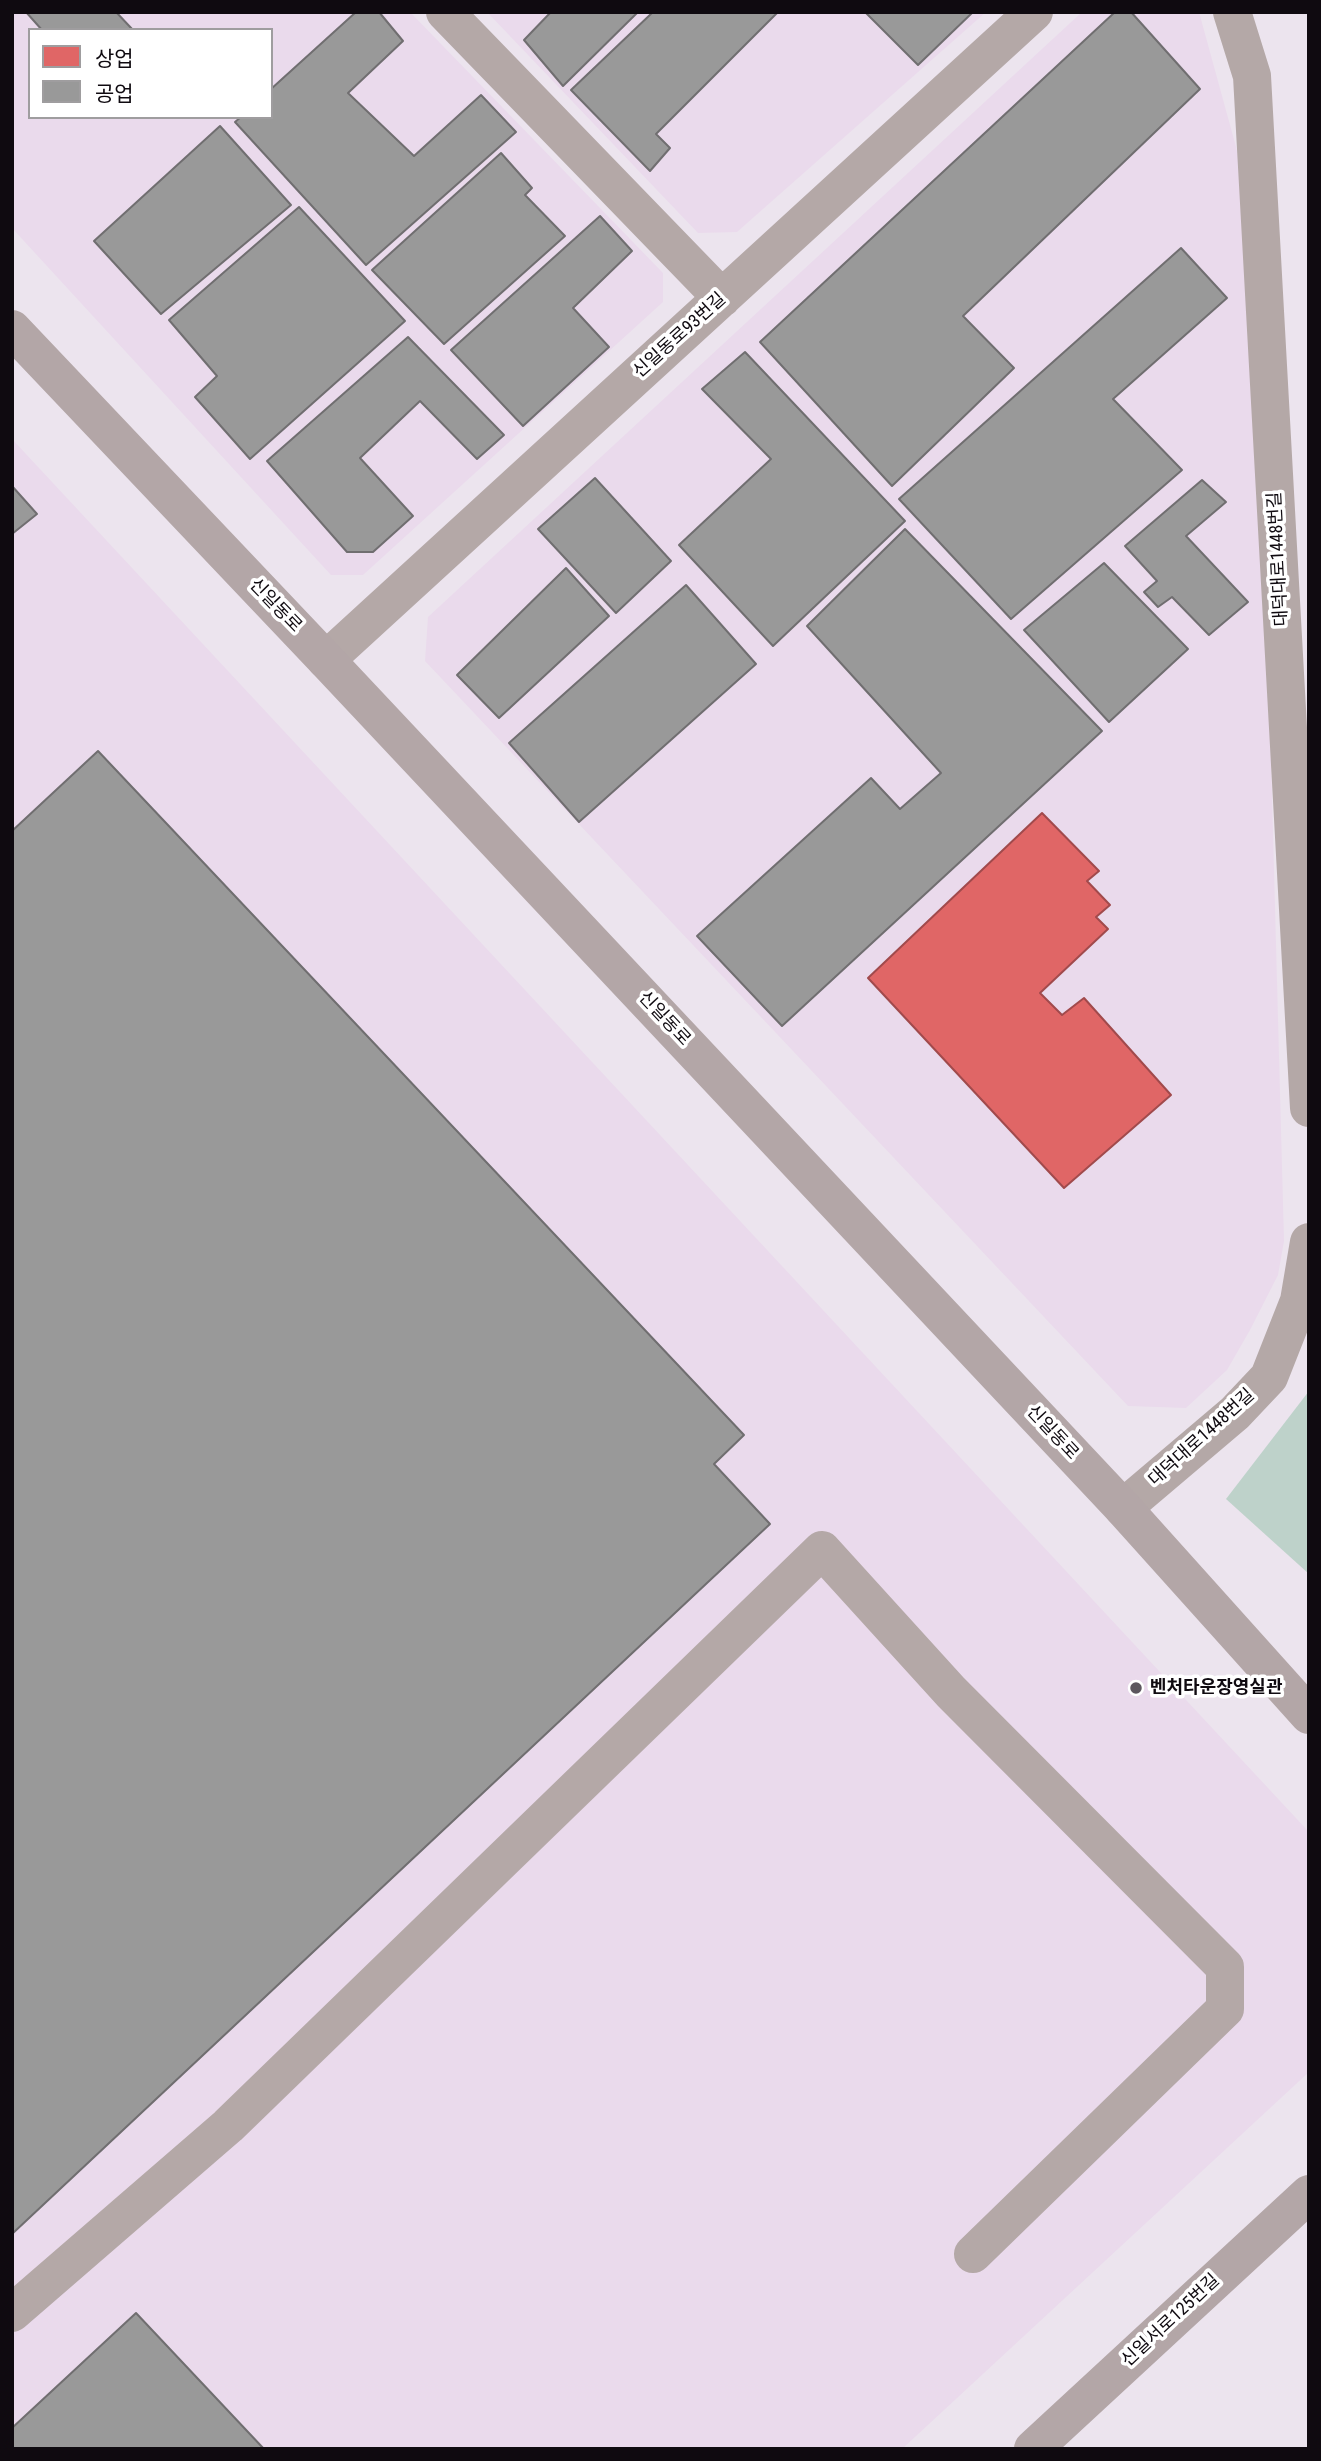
<!DOCTYPE html>
<html>
<head>
<meta charset="utf-8">
<style>
  body { margin:0 }
  #map { position:relative; width:1321px; height:2461px; overflow:hidden; background:#ece4ee; font-family:"Roboto Condensed","Noto Sans KR",sans-serif }
  canvas { display:block }
  .frame { position:absolute; inset:0; border:14px solid #0f0a10; pointer-events:none }
  .legend { position:absolute; left:28px; top:28px; width:245px; height:91px; box-sizing:border-box; background:#fff; border:2px solid #9f9d9f; margin:0; padding:9px 12px; list-style:none; font-size:21px; color:#0f0a10 }
  .legend li { display:flex; align-items:center; gap:14px; height:35px }
  .legend b { width:35px; border:2px solid #9f9d9f }
</style>
</head>
<body>
<div id="map">
<canvas width="1321" height="2461"></canvas>
<div class="frame"></div>
<ul class="legend">
<li><b style="height:19px;background:#e06666"></b>상업</li>
<li><b style="height:19px;background:#999"></b>공업</li>
</ul>
</div>
<script>
const c = document.querySelector('canvas').getContext('2d');
c.lineJoin = 'round';
function fillPath(path, color) { c.fillStyle = color; c.fill(path, 'evenodd'); }
function trace(path, color, width, dash) { c.strokeStyle = color; c.lineWidth = width; c.lineCap = dash ? 'butt' : 'round'; c.setLineDash(dash || []); c.stroke(path); }
function label(font, color, halo, rows, align = 'center') {
  c.font = font + ' "Roboto Condensed","Noto Sans KR",sans-serif'; c.lineWidth = 7; c.setLineDash([]); c.textBaseline = 'middle'; c.strokeStyle = halo; c.fillStyle = color; for (const [text, x, y, turn = 0] of rows) {
    c.save(); c.translate(x, y); c.rotate((+turn || 0) * Math.PI / 180); c.textAlign = isNaN(turn) ? turn : align; if (halo) c.strokeText(text, 0, 0); c.fillText(text, 0, 0); c.restore();
  }
}
fillPath(new Path2D(`
  M 12,12 L 410,12 L 663,273 L 663,302 L 363,575 L 331,575 L 12,228 ZM 30,30 L 271,30 L 271,117 L 30,117 Z
  M 487,12 L 986,12 L 737,232 L 698,233 Z
  M 1082,12 L 1199,12 L 1244,176 L 1269,685 L 1284,1241 L 1278,1275 L 1250,1330 L 1227,1370 L 1186,1408 L 1128,1406 L 425,661 L 428,617 Z
  M 12,439 L 1309,1832 L 1309,2072 L 902,2449 L 12,2449 Z`), '#eadaec');
fillPath(new Path2D(`
  M 1309,1391 L 1309,1574 L 1226,1499 Z`), '#bed2ca');
const shops = new Path2D(`
  M 1042,813 L 1099,871 L 1087,881 L 1110,905 L 1096,917 L 1108,929 L 1040,993 L 1062,1015 L 1084,998 L 1171,1095 L 1064,1188 L 868,978 Z`);
fillPath(shops, '#e06666');
trace(shops, '#a14a4c', 2);
const industry = new Path2D(`
  M 26,12 L 116,12 L 133,30 L 42,30 Z
  M 356,12 L 379,12 L 403,41 L 348,93 L 414,156 L 481,95 L 516,132 L 366,265 L 235,122 L 241,117 L 271,117 L 271,89 Z
  M 551,12 L 638,12 L 563,86 L 524,40 Z
  M 653,12 L 778,12 L 656,134 L 670,148 L 650,171 L 571,90 Z
  M 865,12 L 973,12 L 918,65 Z
  M 1115,12 L 1131,12 L 1200,89 L 963,316 L 1014,368 L 892,486 L 760,342 Z
  M 220,126 L 291,205 L 161,314 L 94,241 Z
  M 501,153 L 532,188 L 525,195 L 565,236 L 444,344 L 372,270 Z
  M 299,207 L 405,321 L 250,459 L 195,397 L 217,376 L 169,320 Z
  M 600,216 L 632,251 L 573,308 L 609,347 L 523,426 L 451,350 Z
  M 1181,248 L 1227,298 L 1113,399 L 1182,470 L 1011,619 L 899,499 Z
  M 408,337 L 504,435 L 477,459 L 420,401 L 360,458 L 413,516 L 373,552 L 347,552 L 267,461 Z
  M 745,352 L 905,521 L 773,646 L 679,545 L 771,459 L 702,389 Z
  M 595,478 L 671,561 L 616,613 L 538,529 Z
  M 1202,480 L 1226,502 L 1186,536 L 1248,602 L 1209,635 L 1172,597 L 1158,607 L 1144,592 L 1157,581 L 1125,546 Z
  M 12,486 L 37,514 L 12,534 Z
  M 905,529 L 1102,731 L 782,1026 L 697,936 L 871,778 L 900,809 L 941,773 L 807,626 Z
  M 1104,563 L 1188,649 L 1109,722 L 1024,630 Z
  M 566,568 L 609,616 L 499,718 L 457,675 Z
  M 686,585 L 756,664 L 579,822 L 509,743 Z
  M 98,751 L 744,1435 L 714,1464 L 770,1524 L 12,2234 L 12,831 Z
  M 136,2313 L 264,2449 L 12,2449 L 12,2428 Z`);
fillPath(industry, '#999');
trace(industry, '#706e70', 2);
trace(new Path2D(`
  M 445,12 L 722,298
  M 1232,12 L 1252,76 L 1309,1108
  M 326,660 L 1034,12
  M 1123,1508 L 1235,1413 L 1269,1377 L 1299,1301 L 1309,1242
  M 12,2313 L 228,2126 L 822,1550 L 951,1692 L 1225,1967 L 1225,2009 L 973,2254`), '#b4a8a7', 38);
trace(new Path2D(`
  M 12,329 L 326,660 L 1123,1508 L 1309,1715
  M 1033,2449 L 1309,2194`), '#b3a6a7', 38);
for (const [x, y, r, color] of [
  [1136,1688,7,"#5c565e"]
]) { const dot = new Path2D(); dot.arc(x, y, r, 0, 2 * Math.PI); c.fillStyle = color; c.fill(dot); trace(dot, '#fff', 2.5); }
label('18px', '#0f0a10', '#fff', [
  ["신일동로93번길",680,336,-42],
  ["대덕대로1448번길",1279,559,-93],
  ["신일동로",275,606,46],
  ["신일동로",664,1019,47],
  ["신일동로",1052,1433,47],
  ["대덕대로1448번길",1202,1438,-42],
  ["신일서로125번길",1171,2321,-43]
]);
label('bold 18px', '#0f0a10', '#fff', [
  ["벤처타운장영실관",1150,1688]
], 'left');
</script>
</body>
</html>
